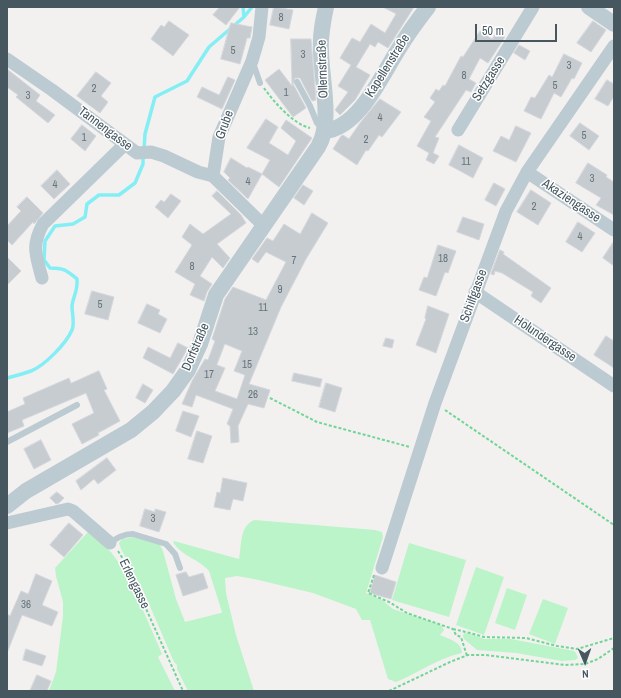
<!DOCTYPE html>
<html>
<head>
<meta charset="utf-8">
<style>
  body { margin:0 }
  #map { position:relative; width:621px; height:698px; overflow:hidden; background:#f3f0f0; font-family:"Archivo Narrow",sans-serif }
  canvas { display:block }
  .frame { position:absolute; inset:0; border:8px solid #465760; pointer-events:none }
  .north { position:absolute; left:565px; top:642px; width:40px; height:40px; -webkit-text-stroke:3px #fff; paint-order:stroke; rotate:178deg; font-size:11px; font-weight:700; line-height:16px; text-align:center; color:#465760 }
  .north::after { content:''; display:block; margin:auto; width:14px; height:18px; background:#465760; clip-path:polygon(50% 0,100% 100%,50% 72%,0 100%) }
  .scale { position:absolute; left:475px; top:24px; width:82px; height:18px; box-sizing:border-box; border:2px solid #465760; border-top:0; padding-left:5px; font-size:12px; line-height:14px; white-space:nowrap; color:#465760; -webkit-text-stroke:3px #fff; paint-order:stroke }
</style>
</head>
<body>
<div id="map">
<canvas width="621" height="698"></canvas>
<div class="frame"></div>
<div class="north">N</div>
<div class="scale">50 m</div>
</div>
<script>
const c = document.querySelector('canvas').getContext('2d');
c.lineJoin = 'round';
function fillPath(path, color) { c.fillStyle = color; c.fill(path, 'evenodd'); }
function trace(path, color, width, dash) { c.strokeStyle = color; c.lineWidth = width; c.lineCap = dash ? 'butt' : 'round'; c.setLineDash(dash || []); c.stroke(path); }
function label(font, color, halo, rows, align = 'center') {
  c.font = font + ' "Archivo Narrow",sans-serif'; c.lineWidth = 3; c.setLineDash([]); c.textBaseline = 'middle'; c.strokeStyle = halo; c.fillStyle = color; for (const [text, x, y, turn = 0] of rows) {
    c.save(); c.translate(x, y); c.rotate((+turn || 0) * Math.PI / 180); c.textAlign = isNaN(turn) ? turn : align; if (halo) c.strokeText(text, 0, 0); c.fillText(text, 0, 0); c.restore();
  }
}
fillPath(new Path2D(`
  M 254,520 L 375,530 L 382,532 L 383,537 L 366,593 L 382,600 L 393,609 L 441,625 L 444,630 L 440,635 C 449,639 462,642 462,653 C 438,658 418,673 396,682 L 388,679 L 370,620 L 362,620 L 356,609 L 313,593 L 254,579 L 237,576 L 225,578 L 226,593 L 236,635 L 254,691 L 188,691 L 177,669 L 177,665 L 174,662 L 143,590 L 121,549 L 119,543 L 122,539 L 136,537 L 160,545 L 163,551 L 176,599 L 185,622 L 221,613 L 222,612 L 209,571 C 199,559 181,556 173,542 L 174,541 L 239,559 C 242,545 239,527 254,520 Z
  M 88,532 L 111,552 L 119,563 L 133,587 L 159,647 L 162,654 L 158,657 L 175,691 L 49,691 L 56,672 L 63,616 L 63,602 L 56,576 L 55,568 Z
  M 409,543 L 466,560 L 449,617 L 392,600 Z
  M 476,567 L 504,577 L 484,635 L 456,625 Z
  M 507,588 L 527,595 L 515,630 L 495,623 Z
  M 543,599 L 568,608 L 555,644 L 529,634 Z
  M 464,633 L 472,634 L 484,639 L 511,639 L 574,651 L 576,653 L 578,658 L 575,660 L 562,661 L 516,653 L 477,650 L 464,639 L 463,636 Z`), '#bbf4c9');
trace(new Path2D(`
  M 243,7 L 244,17
  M 144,150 L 145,134 L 155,97 L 187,81 L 209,47 L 244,17 L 252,7
  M 7,378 C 15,376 23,374 31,371 C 44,366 66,344 72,330 C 75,323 72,314 72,306 C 73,296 78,292 77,279 C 66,270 64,268 50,268 L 44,260 L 45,241 L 55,226 L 73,224 L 85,217 L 87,204 L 99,195 L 119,195 L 135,183 L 143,164 L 143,156`), '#84eef5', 3.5);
const building = new Path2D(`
  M 220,7 L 240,7 L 226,25 L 213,15 Z
  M 274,7 L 293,10 L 289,29 L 270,25 Z
  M 383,7 L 414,7 L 388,48 L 378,42 L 375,47 L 370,44 L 356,67 L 370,75 L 355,100 L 340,115 L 335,110 L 348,92 L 338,86 L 351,65 L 340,58 L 352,38 L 360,42 L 371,24 L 385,33 L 396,14 Z
  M 169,21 L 189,35 L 173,56 L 151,39 L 161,25 L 164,27 Z
  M 593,21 L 606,30 L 591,52 L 577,43 Z
  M 231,23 L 252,27 L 250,38 L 247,38 L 240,64 L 221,59 Z
  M 498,30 L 505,35 L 504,36 L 505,37 L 488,63 L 480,58 L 469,79 L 476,83 L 471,92 L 466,90 L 435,137 L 439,138 L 433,153 L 439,156 L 434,164 L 426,160 L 429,153 L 417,146 L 431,121 L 424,117 L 435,102 L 430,98 L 436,89 L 439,91 L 443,85 L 445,86 L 461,56 L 463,57 L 480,31 L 492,39 Z
  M 291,39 L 311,39 L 316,100 L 312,101 L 300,78 L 295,78 L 293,84 L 306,108 L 293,117 L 265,80 L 279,69 L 292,86 Z
  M 519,45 L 530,51 L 525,60 L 514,53 Z
  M 564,54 L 582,63 L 574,79 L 572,78 L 561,97 L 554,93 L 541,119 L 524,111 L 531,97 L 535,98 L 549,75 L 552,77 Z
  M 7,69 L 40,95 L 36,101 L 55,115 L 48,123 L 16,97 L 18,95 L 7,87 Z
  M 96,72 L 111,83 L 101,96 L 108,102 L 100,113 L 77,96 Z
  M 228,77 L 235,80 L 222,109 L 197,97 L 202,87 L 219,95 Z
  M 607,80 L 614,84 L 614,96 L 608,106 L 595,99 Z
  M 380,99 L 401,112 L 382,137 L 379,135 L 368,151 L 366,150 L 357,165 L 333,149 L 341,136 L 343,135 L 349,139 L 360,123 Z
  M 266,119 L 278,127 L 269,143 L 288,155 L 296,141 L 281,128 L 286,120 L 312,138 L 279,187 L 262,174 L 270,160 L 247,148 Z
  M 580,123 L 599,136 L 589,150 L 570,136 Z
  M 82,125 L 96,136 L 85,151 L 71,139 Z
  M 516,126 L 531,133 L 516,162 L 493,151 L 501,136 L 509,140 Z
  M 459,145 L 483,158 L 473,178 L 449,165 Z
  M 231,158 L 247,168 L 248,167 L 262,174 L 248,199 L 228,180 L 230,178 L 224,172 Z
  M 588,163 L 607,175 L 606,177 L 614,182 L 614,215 L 596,205 L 601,198 L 576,183 Z
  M 57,170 L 70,184 L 54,199 L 41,186 Z
  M 494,183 L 505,189 L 496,206 L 485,200 Z
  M 303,185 L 313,191 L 304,205 L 294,198 Z
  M 531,190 L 551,203 L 538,225 L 517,212 Z
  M 217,191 L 241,215 L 246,223 L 217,244 L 230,258 L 223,268 L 212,257 L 200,276 L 212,284 L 207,292 L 204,301 L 190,295 L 195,284 L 175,272 L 192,245 L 182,237 L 190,224 L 203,234 L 231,214 L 212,196 Z
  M 171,194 L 181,201 L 168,218 L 155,207 L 161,200 L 164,202 Z
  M 27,197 L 43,213 L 34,224 L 33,222 L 12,245 L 7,240 L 7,226 L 21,211 L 17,207 Z
  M 312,213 L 328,223 L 306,259 L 281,307 L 249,384 L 270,390 L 264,408 L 248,404 L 238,426 L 239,442 L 231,443 L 230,426 L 227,424 L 233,409 L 196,395 L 192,407 L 182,404 L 192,381 L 205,359 L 208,360 L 215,341 L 212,339 L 225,299 L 233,287 L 266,300 L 286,262 L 266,252 L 258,263 L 252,259 L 267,238 L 273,241 L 284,224 L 300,234 ZM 225,344 L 242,351 L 234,371 L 245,375 L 237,399 L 215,391 L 225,368 L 217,365 Z
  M 463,217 L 484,224 L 479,240 L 457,232 Z
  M 578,222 L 595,233 L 582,252 L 566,242 Z
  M 614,241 L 614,266 L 603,258 Z
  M 438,245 L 456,251 L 448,273 L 445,272 L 436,296 L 419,290 L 424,277 L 427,278 Z
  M 500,250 L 504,252 L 503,254 L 551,288 L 541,303 L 531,296 L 533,292 L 502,273 L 495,271 L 494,275 L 491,274 Z
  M 7,257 L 21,271 L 7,285 Z
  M 92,291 L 114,297 L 108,320 L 85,314 Z
  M 147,304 L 160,310 L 158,314 L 167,319 L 160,333 L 138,323 Z
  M 428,306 L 449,314 L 436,353 L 416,345 L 426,319 L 425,318 Z
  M 606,336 L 614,341 L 614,368 L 594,355 Z
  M 386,338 L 394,340 L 392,348 L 383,346 Z
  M 178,343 L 188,348 L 173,374 L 143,358 L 148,347 L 170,358 Z
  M 99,371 L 107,389 L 104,390 L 120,421 L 98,433 L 99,435 L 82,444 L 72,424 L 94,413 L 86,393 L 22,420 L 24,426 L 7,433 L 7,412 L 25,404 L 23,398 L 69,378 L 71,383 Z
  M 294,373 L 322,379 L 320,387 L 292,381 Z
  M 326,383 L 342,388 L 335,412 L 319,407 Z
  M 143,384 L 153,390 L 145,403 L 136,398 Z
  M 183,411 L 199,416 L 191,437 L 176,431 Z
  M 197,431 L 212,436 L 203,463 L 188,459 Z
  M 41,440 L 51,460 L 34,469 L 24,449 Z
  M 107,458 L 116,470 L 98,484 L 94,479 L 81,490 L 76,481 Z
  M 223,478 L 247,483 L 243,501 L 233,499 L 230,510 L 214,507 L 217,492 L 220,493 Z
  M 57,492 L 64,498 L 59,503 L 56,504 L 50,498 Z
  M 145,509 L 155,512 L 155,509 L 166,512 L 159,532 L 140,526 Z
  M 69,523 L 83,535 L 64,557 L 50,545 Z
  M 186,572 L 189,577 L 203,573 L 208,588 L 183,596 L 176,575 Z
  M 36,574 L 52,581 L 42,605 L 58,612 L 52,626 L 22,615 L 7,653 L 7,614 L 10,616 L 21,591 L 28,594 Z
  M 375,575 L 396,582 L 391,599 L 370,593 Z
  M 26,649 L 46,656 L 42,666 L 23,660 Z
  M 37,675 L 51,681 L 47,691 L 30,691 Z`);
fillPath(building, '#c7ccd0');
trace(building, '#d3d7dc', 1);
trace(new Path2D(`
  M 264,88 C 274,102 293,124 310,128
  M 270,398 L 317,422 L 410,447
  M 445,410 L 614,525
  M 118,551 L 125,562 L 183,691
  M 374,575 L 368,593 L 389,602 L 407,613 L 453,629 L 456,635 L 461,637 L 467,656
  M 453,629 L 470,633 L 484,637 L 526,638 L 557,646 L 577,649 L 614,638
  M 389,691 L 450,662 L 468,655 L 486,655 L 565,665 L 585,664 L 598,659 L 614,648`), '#6fd694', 2, [3, 2]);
trace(new Path2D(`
  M 253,63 L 260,83
  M 297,82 L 310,106 L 317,123 L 322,128
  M 7,442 L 77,405
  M 110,543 C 117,538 123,534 133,534 L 166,544 L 175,554 L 180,568`), '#bccad1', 6);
trace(new Path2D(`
  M 262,7 L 259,37 L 252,61 L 219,137 L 213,176 L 264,226
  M 7,59 L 52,90 L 137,153 L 151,152 L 164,156 L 198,172 L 213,176
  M 458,130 L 533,7
  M 527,172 L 614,230
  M 42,278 C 36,255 31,246 43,224 L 124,145
  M 475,292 L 614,386
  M 7,523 L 68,509 L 73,511 L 110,543
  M 382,568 L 435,403 L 506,211 L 527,172 L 614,46`), '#bccad1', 13);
trace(new Path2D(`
  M 589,7 L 614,24
  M 325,131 C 359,128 382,75 398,50 C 407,35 417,21 428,7
  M 7,506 L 26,491 L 131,430 L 153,412 L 173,391 L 188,370 L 200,344 L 216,295 L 318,147 C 333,123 321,78 321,50 C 320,35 323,21 326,7`), '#bccad1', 16);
label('11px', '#66747c', null, [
  ["8",281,18],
  ["5",233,51],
  ["3",303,55],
  ["3",569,66],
  ["8",464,76],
  ["5",555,86],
  ["2",94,89],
  ["1",286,93],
  ["3",28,96],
  ["4",380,118],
  ["5",584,136],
  ["1",84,138],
  ["2",366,140],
  ["11",466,162],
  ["3",592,179],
  ["4",248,182],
  ["4",55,185],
  ["2",534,207],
  ["4",580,237],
  ["18",443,259],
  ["7",294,261],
  ["8",192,267],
  ["9",280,290],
  ["5",100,305],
  ["11",263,308],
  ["13",253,332],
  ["15",247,365],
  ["17",209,375],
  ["26",253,395],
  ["3",153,519],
  ["36",26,605]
]);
label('13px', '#465760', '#fff', [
  ["Kapellenstraße",388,66,-58],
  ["Ollernstraße",323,69,-92],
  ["Setzgasse",489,79,-58],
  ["Grube",225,125,-70],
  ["Tannengasse",105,129,37],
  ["Akaziengasse",571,201,34],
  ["Schilfgasse",474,296,-70],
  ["Holundergasse",545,339,34],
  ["Dorfstraße",196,347,-67],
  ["Erlengasse",134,584,64]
]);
</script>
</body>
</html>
